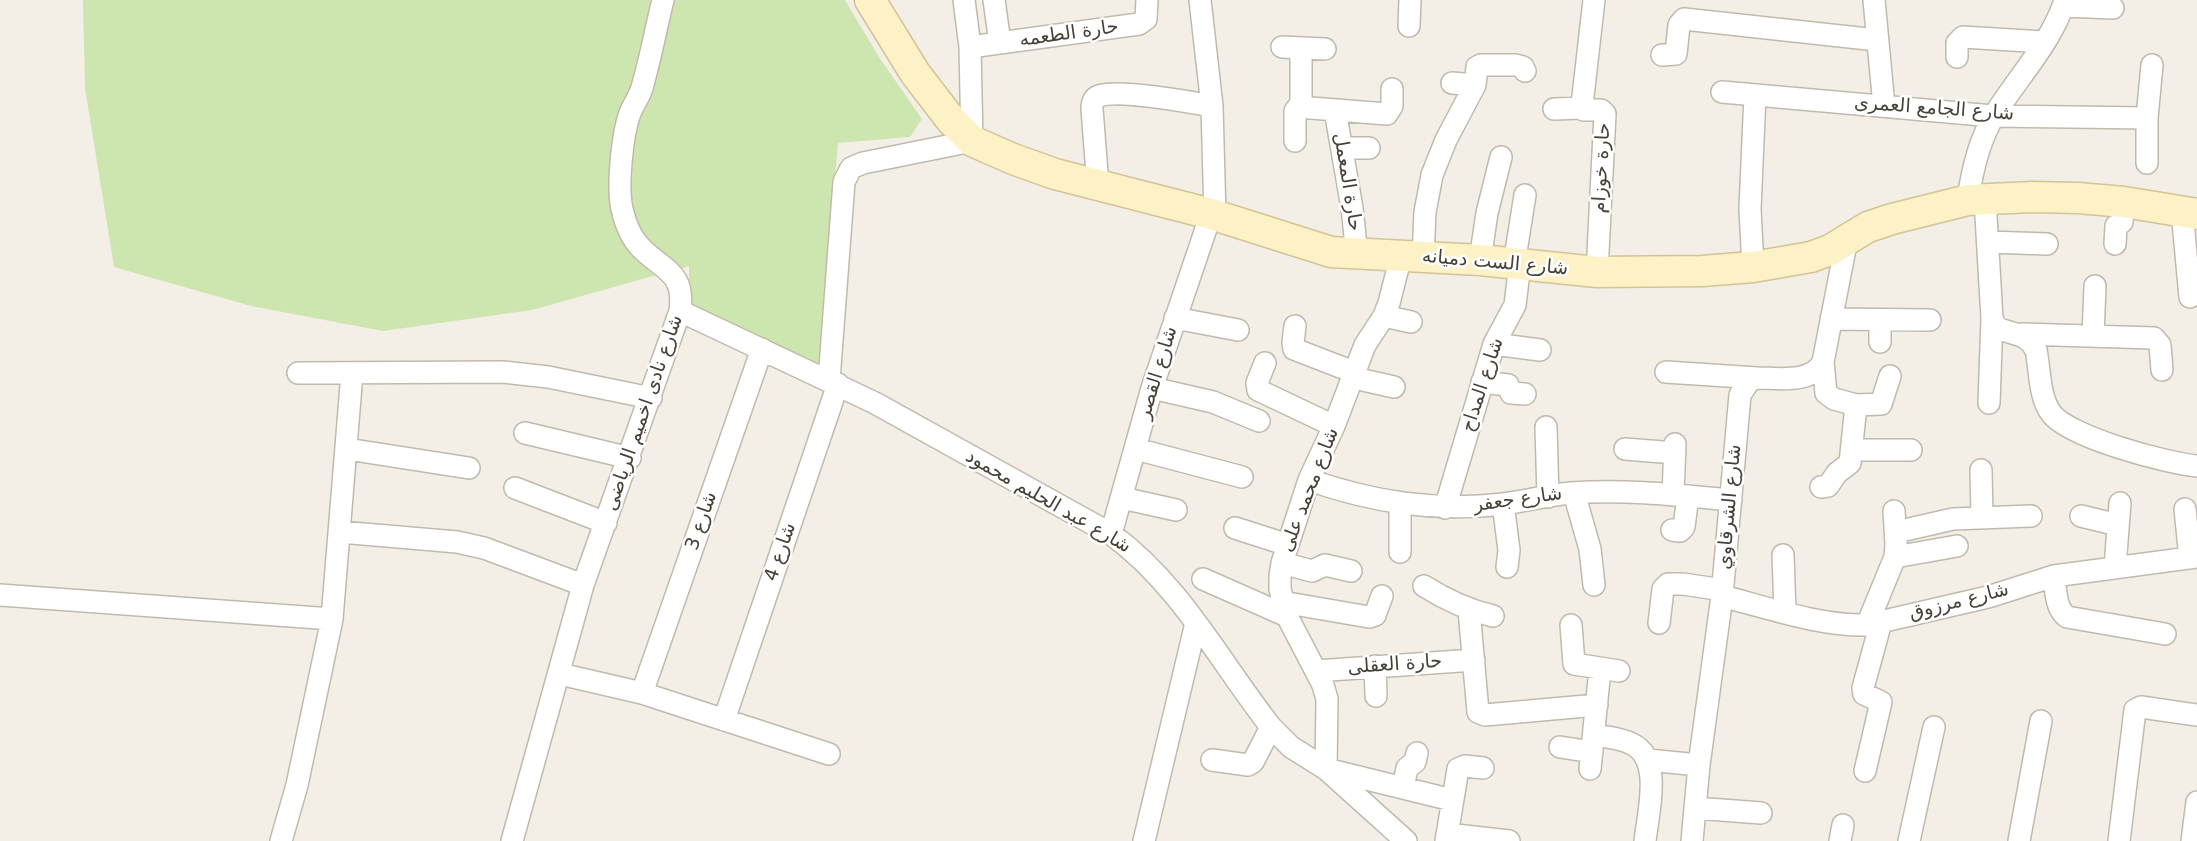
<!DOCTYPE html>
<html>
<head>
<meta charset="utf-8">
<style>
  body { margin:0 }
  canvas { display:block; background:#f3efe6 }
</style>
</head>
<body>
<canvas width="2197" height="841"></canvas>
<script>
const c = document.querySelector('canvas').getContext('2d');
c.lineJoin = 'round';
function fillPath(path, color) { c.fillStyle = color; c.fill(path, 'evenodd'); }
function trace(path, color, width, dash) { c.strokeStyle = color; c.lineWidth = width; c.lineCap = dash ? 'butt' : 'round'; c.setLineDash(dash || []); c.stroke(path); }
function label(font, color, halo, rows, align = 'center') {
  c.font = font + ' "DejaVu Sans",Cairo,sans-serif'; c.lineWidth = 5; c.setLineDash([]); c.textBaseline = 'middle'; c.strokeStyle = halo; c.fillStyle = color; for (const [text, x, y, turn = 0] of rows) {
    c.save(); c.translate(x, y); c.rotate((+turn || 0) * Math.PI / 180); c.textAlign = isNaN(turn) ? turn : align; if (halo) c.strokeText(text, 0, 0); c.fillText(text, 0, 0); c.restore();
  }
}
fillPath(new Path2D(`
  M 83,0 L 845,0 L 879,57 L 922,119 L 910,137 L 838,143 L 818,365 L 689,306 L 689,266 L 532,310 L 383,331 L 251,306 L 114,267 L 85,88 Z`), '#cde6b0');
const street = new Path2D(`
  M 994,0 L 1000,43
  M 1200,0 L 1212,106 L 1215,216
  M 1594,0 L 1582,105 L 1584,110 L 1601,110 L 1605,114 L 1597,272
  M 1874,0 L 1884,106
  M 2064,6 L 2113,8
  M 1409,26 L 1410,0
  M 970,47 L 1139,24 L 1146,19 L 1147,0
  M 1282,47 L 1325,49
  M 1662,55 L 1676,54 L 1679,25 L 1684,19 L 1877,40
  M 1957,57 L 1957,43 L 1963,37 L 2044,42
  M 1452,83 L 1475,85
  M 1722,92 L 1993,116 L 2147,118
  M 1301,107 L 1301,48
  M 1554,109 L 1582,108
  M 1335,110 L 1352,208 L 1357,255
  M 1295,141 L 1295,111 L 1298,107 L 1387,114 L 1392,106 L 1392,89
  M 1343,148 L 1369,148
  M 2147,163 L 2147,118 L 2152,65
  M 1098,186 L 1092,109 C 1092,103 1093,98 1099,96 C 1117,89 1190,102 1212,106
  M 1985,199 L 1992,319 L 1997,328 C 2014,335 2027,333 2036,350 C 2040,369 2039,397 2051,413 C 2068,437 2166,463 2197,466
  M 1968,200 C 1972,170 1979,140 1995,114 C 2018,77 2052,42 2065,0
  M 2182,211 L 2190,297
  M 1988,242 L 2047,244
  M 2115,244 L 2116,226 L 2122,222 L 2124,202
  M 1401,256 L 1389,303 L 1384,316 L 1365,345 L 1334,426 L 1309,480 L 1282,563 L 1280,576 L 1280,589 L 1287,616 L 1323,685 L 1327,699 L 1326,769 L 1452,800
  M 1423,257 L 1425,212 L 1432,175 L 1446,140 L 1475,85 L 1477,67 L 1481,65 L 1516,65 L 1523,67 L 1525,71
  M 1480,260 L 1487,213 L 1501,157
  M 1514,264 L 1525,195
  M 1753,267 L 1750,209 L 1755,95
  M 680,311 L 875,403 L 1111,534 C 1180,584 1220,662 1271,727 L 1291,747 L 1326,769 L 1406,841
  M 1384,316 L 1411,322
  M 1175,318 L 1238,330
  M 1831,319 L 1930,320
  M 1295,326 L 1293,343 L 1294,349 L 1356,373
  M 2022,334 L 2154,338 L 2160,345 L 2162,370
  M 2093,336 L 2095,286
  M 1880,342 L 1880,320
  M 1494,344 L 1540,350
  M 1265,363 L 1257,383 L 1258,390 L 1334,426
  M 1666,372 L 1757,378
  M 298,373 L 503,372 L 548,377 L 651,398
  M 1354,378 L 1394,387
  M 829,380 L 844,182 L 851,168 L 863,163 L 972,141 L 970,47 L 964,0
  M 1482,382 L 1508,385 L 1511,393 L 1525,394
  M 1152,388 L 1213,402 L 1259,421
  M 1989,403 L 1992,319
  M 1856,405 L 1881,404 L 1890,376
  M 1546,427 L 1548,497
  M 525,433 L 630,458
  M 347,449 L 469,468
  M 1136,449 L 1242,477
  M 1625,449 L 1675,453
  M 1853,450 L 1911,450
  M 1981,470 L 1982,517
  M 1309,480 C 1373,502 1435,512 1503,504 C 1526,501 1548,495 1571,493 C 1624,489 1678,495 1731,500
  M 1821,487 L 1828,486 L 1837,473 L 1850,463 L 1856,405 L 1834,399 L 1826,393 L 1823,362
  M 515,488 L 606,523
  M 1574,493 L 1590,549 L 1594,585
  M 1673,495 L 1675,444
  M 1122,498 L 1176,510
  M 1503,504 L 1509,550 L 1507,567
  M 1445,508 L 1494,344 L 1515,305 L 1520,264
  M 2185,509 L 2190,558
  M 2081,516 L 2118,525
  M 1235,528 L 1288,545
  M 1672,530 L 1680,531 L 1684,527 L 1688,496
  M 340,532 L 457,542 L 484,548 L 583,585
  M 1896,532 L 1953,519 L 2031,516
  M 1111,534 L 1152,388 L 1211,214
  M 1400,552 L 1400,504
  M 1783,555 L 1785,612
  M 1895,557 L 1957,546
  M 1282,563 L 1312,571 L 1325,565 L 1351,571
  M 2115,567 L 2120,503
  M 2054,576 C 2056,590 2055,608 2067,617 L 2165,634
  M 1203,579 L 1287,616
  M 1424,586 C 1446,600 1468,610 1493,616
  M 0,595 L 332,619
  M 1722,596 C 1769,608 1819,626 1867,625 L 1988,597 L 2054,576 L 2197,557
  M 1282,602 L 1369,617 L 1375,615 L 1382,596
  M 1469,610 L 1478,712 L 1485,715 L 1597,705
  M 1659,623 L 1663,589 L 1668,584 L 1683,584 L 1723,590
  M 1571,625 L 1574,664 L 1619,671
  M 1867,625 L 1895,557 L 1896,544 L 1894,511
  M 1375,666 L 1376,696
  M 1316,671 L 1474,660
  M 560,674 L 642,693 L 829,754
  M 642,693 L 762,349
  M 724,720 L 838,384
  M 1594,735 C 1606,737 1621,738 1632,744 C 1663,759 1648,813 1645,841
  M 1560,747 L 1592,752
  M 1212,760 L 1248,765 L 1253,762 L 1271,727
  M 1648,760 L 1699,765
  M 1590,769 L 1600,669
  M 1865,771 L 1881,702 L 1864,694 L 1863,688 L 1881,622
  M 1403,788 L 1407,768 L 1415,762 L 1417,753
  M 1695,808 L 1761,813
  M 1447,834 L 1509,841
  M 281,841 L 297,785 L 332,619 L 352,373
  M 512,841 L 583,585 L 680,311 C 685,272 664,271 641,248 C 631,238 625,222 622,209 C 617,187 622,135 630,113 C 634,103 641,95 643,84 C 651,56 656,28 663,0
  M 1144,841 L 1196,623
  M 1446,841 L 1458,769 L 1465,766 L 1483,768
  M 1692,841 L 1699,765 L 1722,596 L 1740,395 L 1749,381 L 1757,378 C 1779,378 1811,384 1823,362 L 1847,239
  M 1840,841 L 1843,825
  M 1909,841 L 1934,727
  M 2019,841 L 2041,721
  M 2119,841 L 2135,710 L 2141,707 L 2197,715
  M 2192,841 L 2197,802`);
const secondary = new Path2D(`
  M 870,0 L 915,73 L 951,120 L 972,141 L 1013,159 L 1055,174 L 1211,214 L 1331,252 L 1480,260 L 1597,272 L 1702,271 L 1753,267 L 1811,257 L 1830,250 L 1868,227 L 1892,219 L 1968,200 L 2032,197 L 2078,198 L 2124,202 L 2197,214`);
trace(street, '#c1baac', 24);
trace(secondary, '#d2c497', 33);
trace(street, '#fff', 21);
trace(secondary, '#fdf1c6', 30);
label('19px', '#464036', '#fff', [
  ["حارة الطعمه",1069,34,-8],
  ["شارع الجامع العمرى",1934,109,4],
  ["حارة خوزام",1602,168,-87],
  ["حارة المعمل",1347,182,81],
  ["شارع الست دميانه",1495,263,5],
  ["شارع القصر",1158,373,-73],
  ["شارع المداح",1483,385,-72],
  ["شارع نادى اخميم الرياضى",644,413,-71],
  ["شارع محمد على",1310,490,-69],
  ["شارع جعفر",1518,500,-8],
  ["شارع عبد الحليم محمود",1048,502,30],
  ["شارع الشرقاوي",1730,507,-85],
  ["شارع 3",702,521,-71],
  ["شارع 4",781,552,-71],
  ["شارع مرزوق",1959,602,-14],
  ["حارة العقلى",1395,665,-4]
]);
</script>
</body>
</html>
